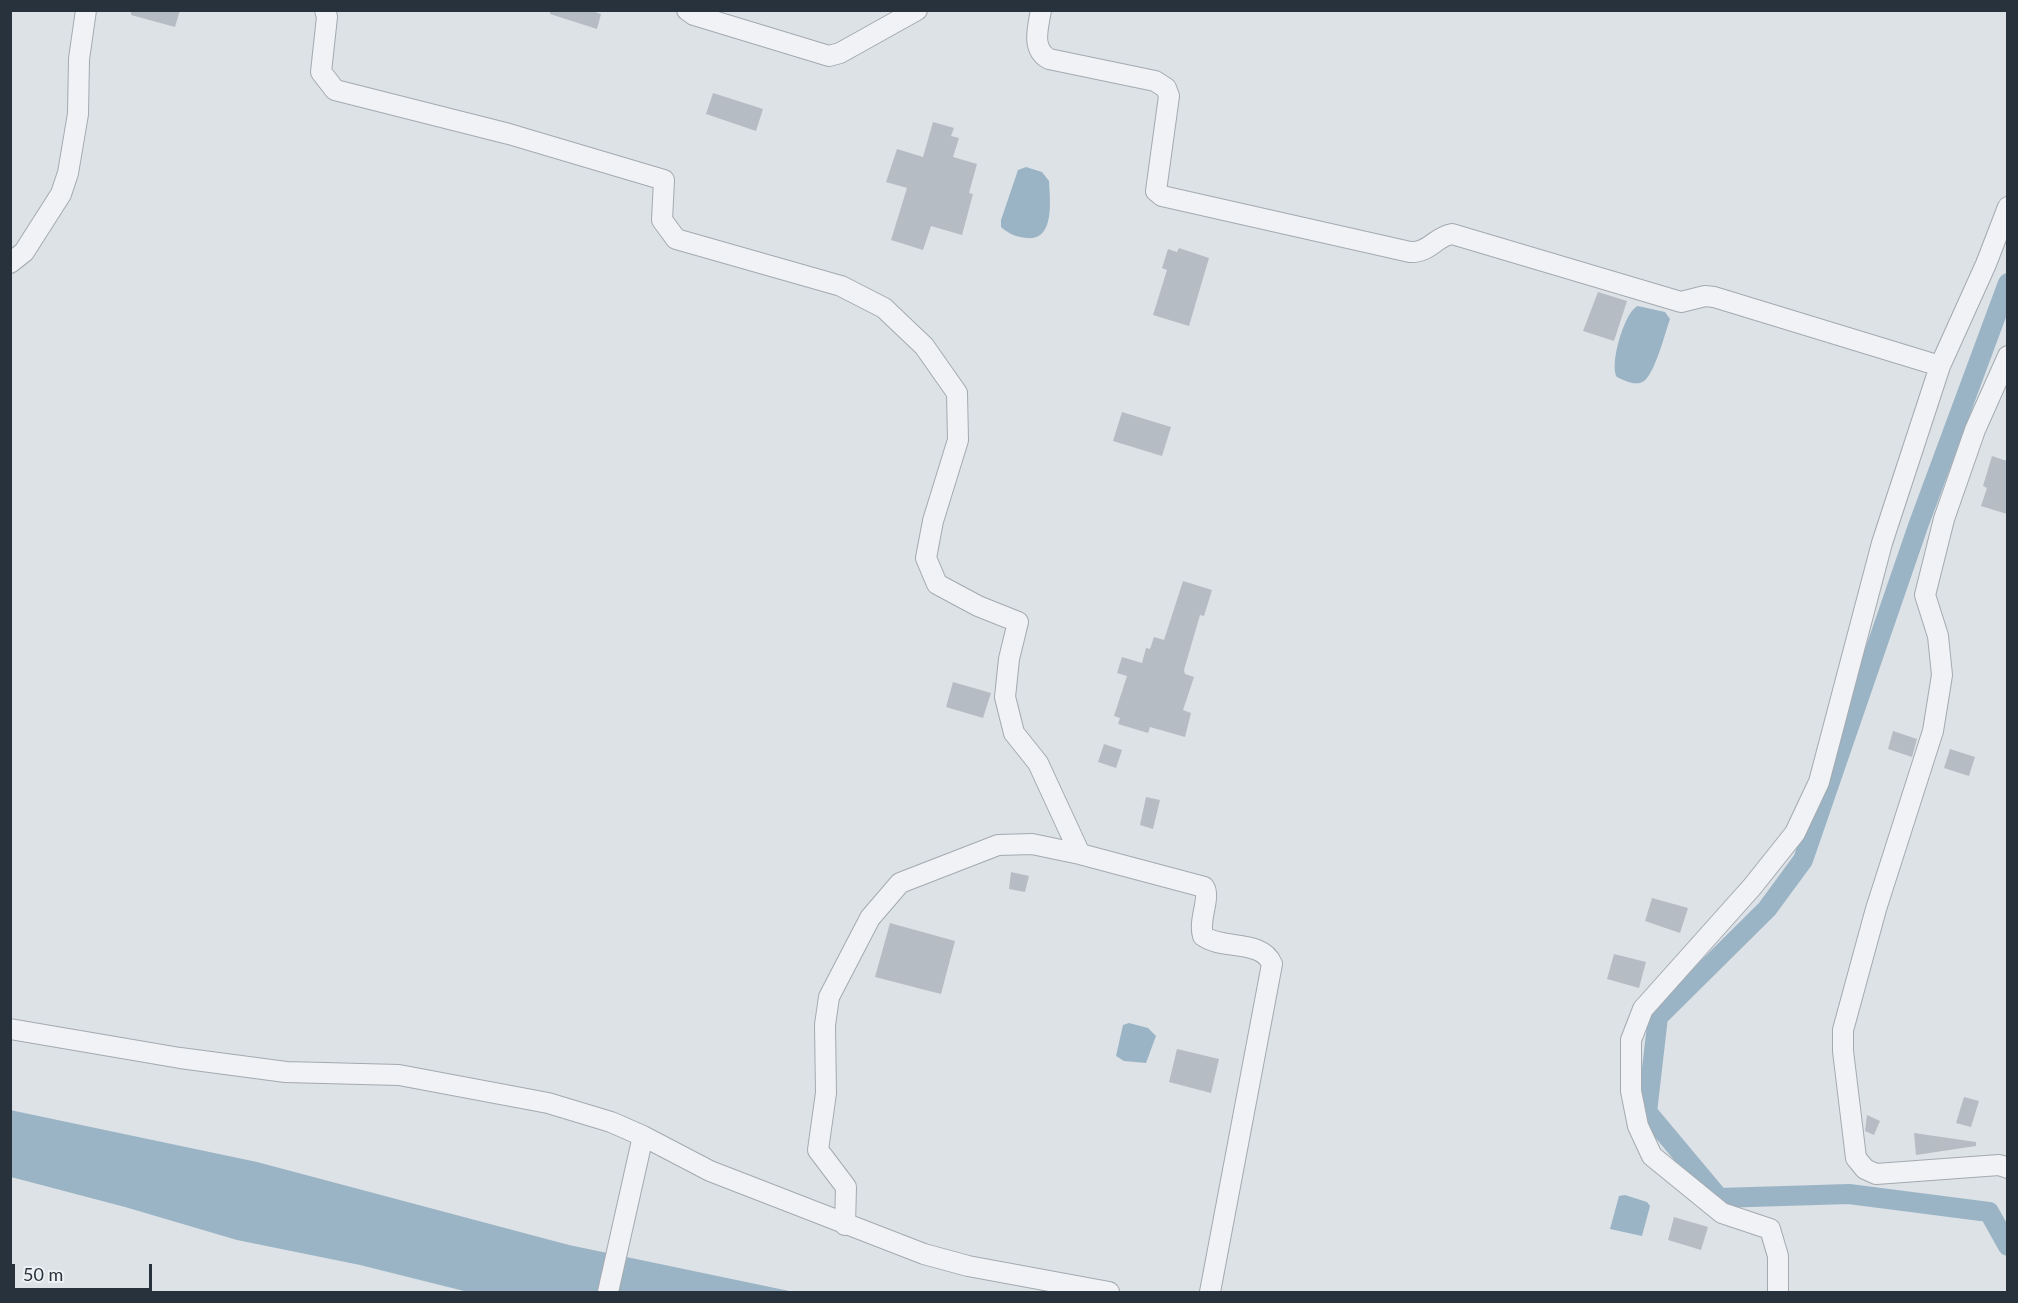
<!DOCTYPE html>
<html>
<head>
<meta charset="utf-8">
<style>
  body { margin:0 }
  #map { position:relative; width:2018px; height:1303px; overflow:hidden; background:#dde2e6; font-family:Lato,sans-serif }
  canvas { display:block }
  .frame { position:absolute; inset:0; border:12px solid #28323c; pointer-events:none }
  .scale { position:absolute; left:12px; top:1264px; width:140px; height:27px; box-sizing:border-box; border:3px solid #28323c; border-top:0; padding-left:8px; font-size:18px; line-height:21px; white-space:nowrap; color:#28323c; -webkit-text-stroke:4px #edf1f4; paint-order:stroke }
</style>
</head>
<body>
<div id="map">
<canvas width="2018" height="1303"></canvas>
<div class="frame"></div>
<div class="scale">50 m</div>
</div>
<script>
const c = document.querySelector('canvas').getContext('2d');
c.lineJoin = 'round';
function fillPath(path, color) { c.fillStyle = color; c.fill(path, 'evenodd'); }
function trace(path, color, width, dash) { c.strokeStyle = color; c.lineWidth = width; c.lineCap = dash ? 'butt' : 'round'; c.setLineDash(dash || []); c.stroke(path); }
fillPath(new Path2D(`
  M 1026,167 L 1042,172 L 1049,181 C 1050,200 1055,241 1027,238 C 1016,237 1009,234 1001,227 L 1001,220 L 1018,170 Z
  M 1638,306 L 1665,312 L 1670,319 C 1665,333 1655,373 1644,381 C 1637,387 1623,380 1617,377 C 1609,365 1625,310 1638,306 Z
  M 1129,1023 L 1148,1028 L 1156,1036 L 1146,1063 L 1124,1061 L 1116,1056 L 1123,1025 Z
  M 10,1110 L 257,1162 L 569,1245 L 794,1292 L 468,1292 L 360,1265 L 237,1240 L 125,1207 L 11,1177 Z
  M 1625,1195 L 1647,1202 L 1650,1206 L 1642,1236 L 1610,1229 L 1619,1196 Z`), '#9ab4c5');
trace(new Path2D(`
  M 2008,283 L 1918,526 L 1803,860 L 1767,909 L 1658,1017 L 1647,1112 L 1719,1198 L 1849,1194 L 1989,1212 L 2008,1246`), '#9ab4c5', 20);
fillPath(new Path2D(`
  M 131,10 L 180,10 L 175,27 L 131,15 Z
  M 550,10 L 589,10 L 601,14 L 597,29 L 550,14 Z
  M 713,93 L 763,109 L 756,131 L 706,114 Z
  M 933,122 L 954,128 L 951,136 L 959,138 L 953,157 L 977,164 L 969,193 L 973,194 L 962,235 L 931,226 L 923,250 L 891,240 L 907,188 L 886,182 L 897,149 L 923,157 Z
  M 1179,248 L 1209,258 L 1189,326 L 1153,315 L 1167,270 L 1162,268 L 1168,249 L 1177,252 Z
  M 1598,292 L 1627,301 L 1614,341 L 1583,331 Z
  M 1122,412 L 1171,427 L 1162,456 L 1113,441 Z
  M 1992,456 L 2007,461 L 2007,514 L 1981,506 L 1987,488 L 1983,486 Z
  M 1183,581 L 1212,590 L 1204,616 L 1200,615 L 1184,670 L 1185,674 L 1194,677 L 1183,710 L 1191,713 L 1185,737 L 1150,727 L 1148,733 L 1118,724 L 1120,718 L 1114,716 L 1127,676 L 1117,673 L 1122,657 L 1142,663 L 1146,648 L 1150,649 L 1154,637 L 1164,640 Z
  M 953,682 L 991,693 L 983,718 L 946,707 Z
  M 1893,731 L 1917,739 L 1912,757 L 1888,749 Z
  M 1104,744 L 1122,750 L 1116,768 L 1098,762 Z
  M 1950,749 L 1975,757 L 1969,776 L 1944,768 Z
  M 1146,797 L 1160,800 L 1153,829 L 1140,825 Z
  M 1011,872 L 1029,876 L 1025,892 L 1009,889 Z
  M 1652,898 L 1688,908 L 1680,933 L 1645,921 Z
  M 890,923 L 955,941 L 941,994 L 875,977 Z
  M 1614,954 L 1646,962 L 1639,988 L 1607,979 Z
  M 1177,1049 L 1219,1059 L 1211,1093 L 1169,1082 Z
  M 1964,1097 L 1979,1101 L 1971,1127 L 1956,1123 Z
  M 1867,1115 L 1880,1121 L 1874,1135 L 1865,1131 Z
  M 1914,1133 L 1976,1142 L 1976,1146 L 1916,1155 Z
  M 1674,1217 L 1708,1227 L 1701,1250 L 1668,1240 Z`), '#b5bcc3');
const minor = new Path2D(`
  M 325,10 L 327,17 L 321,72 L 335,90 L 509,134 L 664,180 L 662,220 L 676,239 L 841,286 L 884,308 L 924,346 L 957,393 L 958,440 L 933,521 L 926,558 L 937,584 L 978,606 L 1018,622 L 1009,659 L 1005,697 L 1014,733 L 1038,763 L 1080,854 L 1032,844 L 998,845 L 900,883 L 870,918 L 829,997 L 825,1025 L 826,1093 L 818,1150 L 846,1187 L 845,1225
  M 687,10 L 694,15 L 829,56 L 840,53 L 917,10
  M 1041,10 C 1038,28 1031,49 1049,59 L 1155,81 L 1166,88 L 1169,96 L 1156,191 L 1162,196 L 1410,252 C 1429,253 1435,237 1452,234 L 1681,302 L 1705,296 L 1714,297 L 1940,366
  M 10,263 L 24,252 L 61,194 L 68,173 L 78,114 L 79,59 L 86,10
  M 2008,356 L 1975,430 L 1944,519 L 1925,595 L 1938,636 L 1942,675 L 1933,731 L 1876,909 L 1843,1030 L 1843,1051 L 1856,1158 L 1865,1169 L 1876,1174 L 1999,1165 L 2008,1168
  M 1080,854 L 1204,887 C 1211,897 1198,920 1203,936 C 1222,950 1262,939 1272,964 L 1210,1292
  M 10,1029 L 180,1058 L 286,1072 L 399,1075 L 548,1103 L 611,1122 L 643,1136 L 710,1171 L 924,1254 L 968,1266 L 1109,1292
  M 608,1292 L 643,1136
  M 1778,1292 L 1778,1256 L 1770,1229 L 1722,1213 L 1652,1156 L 1638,1126 L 1631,1091 L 1631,1040 L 1643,1009 L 1752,887 L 1795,833 L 1819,782 L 1882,543 L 1940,366 L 1986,264 L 2008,207`);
trace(minor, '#a3aab0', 22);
trace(minor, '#f0f2f5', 20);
</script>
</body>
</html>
